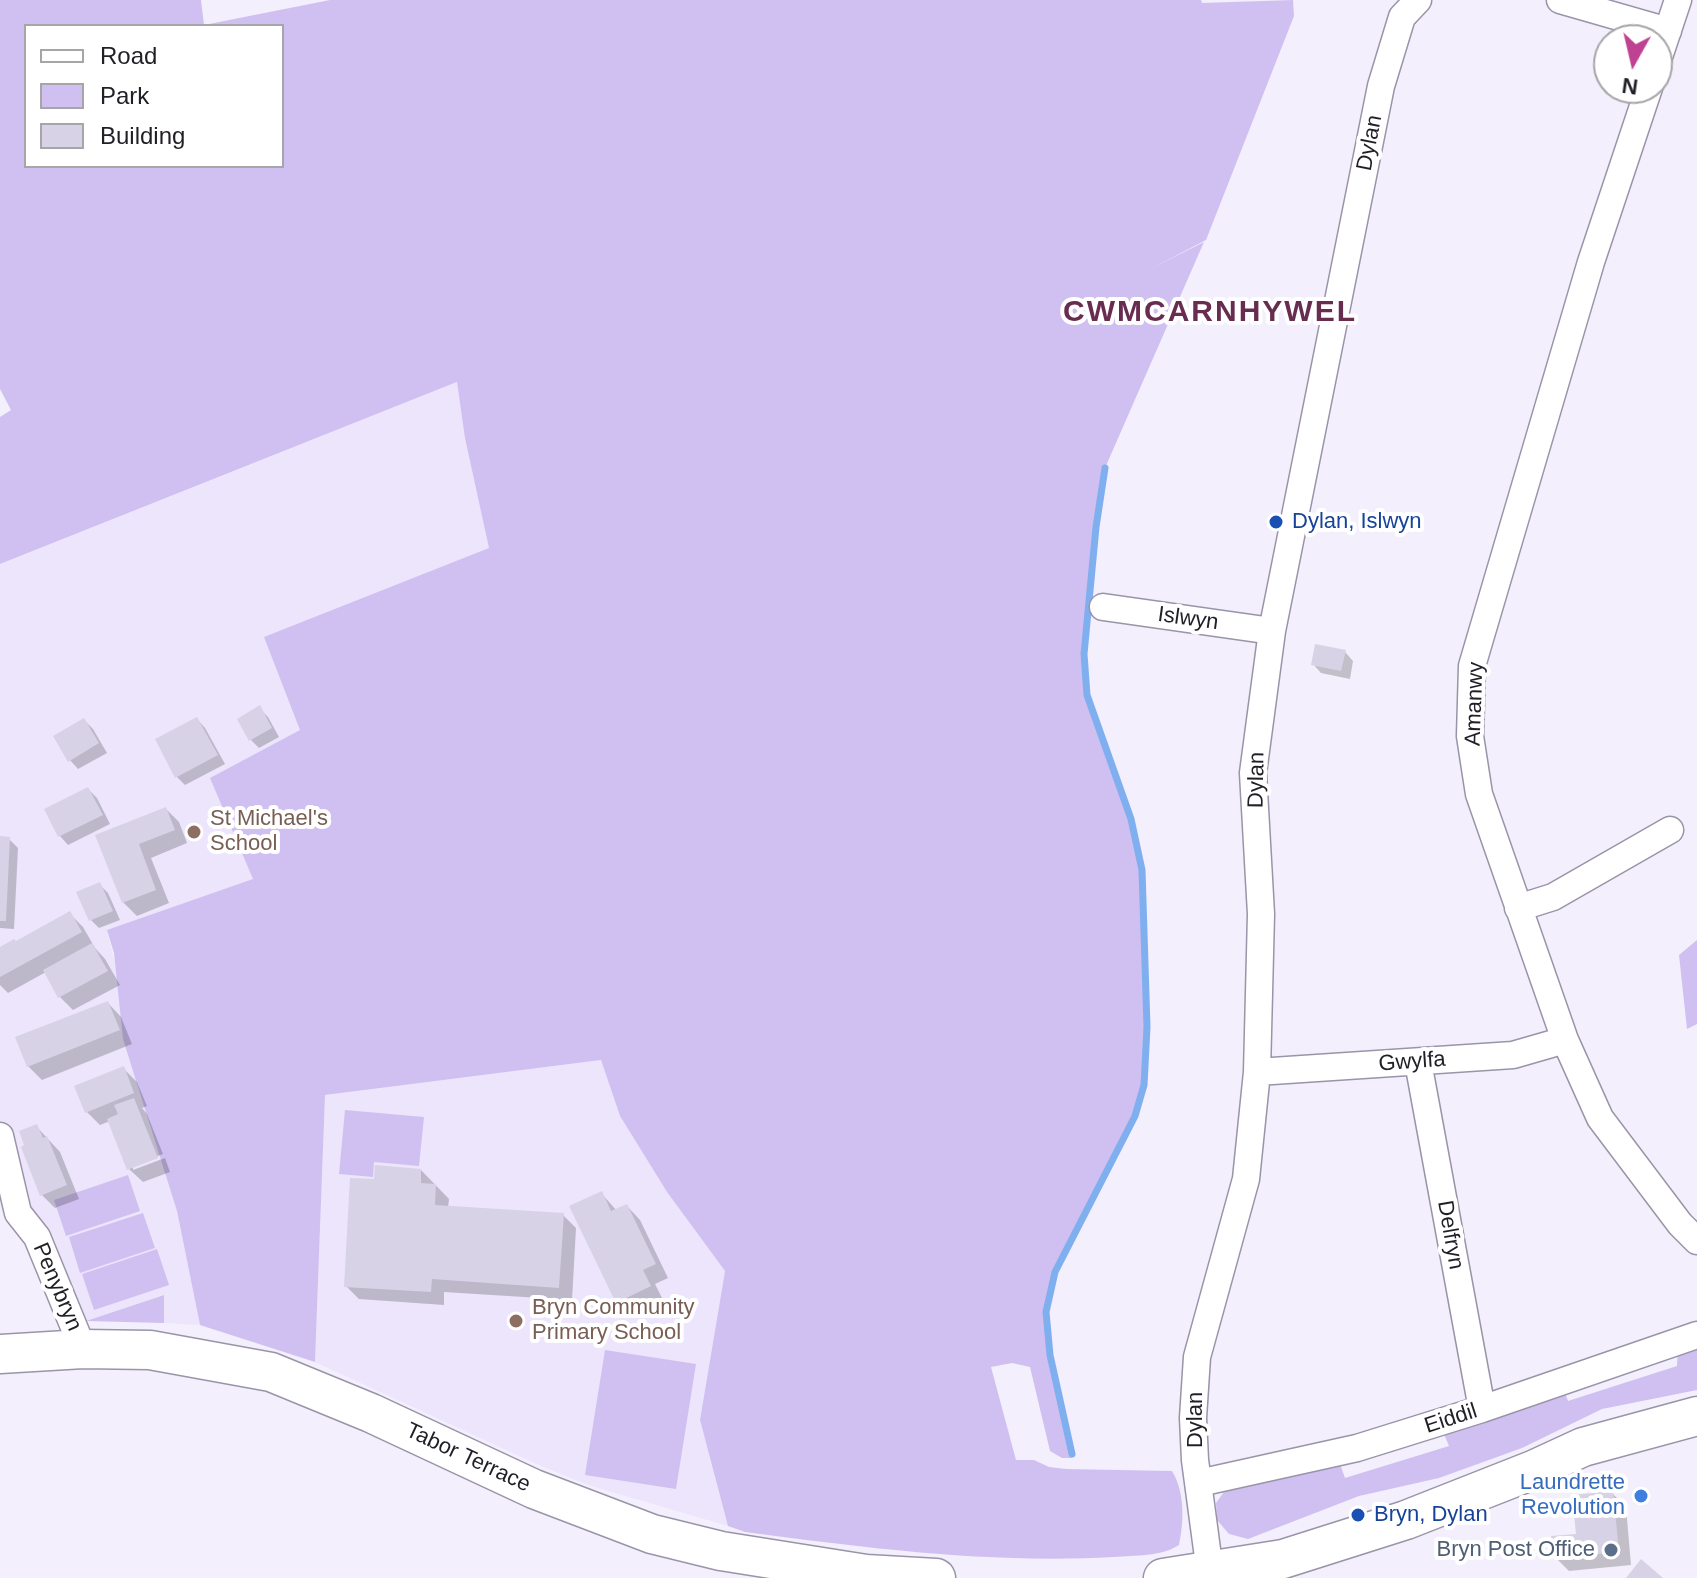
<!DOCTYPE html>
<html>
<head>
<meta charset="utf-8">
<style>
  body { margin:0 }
  #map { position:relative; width:1697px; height:1578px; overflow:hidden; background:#f3effc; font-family:Arial,sans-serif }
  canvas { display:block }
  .legend { position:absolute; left:24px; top:24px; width:260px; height:144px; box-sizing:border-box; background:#fff; border:2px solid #a6a5a8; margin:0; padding:10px 14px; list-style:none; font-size:24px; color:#211e26 }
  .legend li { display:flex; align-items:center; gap:16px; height:40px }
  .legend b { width:40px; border:2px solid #a6a5a8 }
  .north { position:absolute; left:1593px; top:24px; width:80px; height:80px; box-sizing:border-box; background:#fff; border:2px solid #a6a5a8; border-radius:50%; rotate:188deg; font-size:22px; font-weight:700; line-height:32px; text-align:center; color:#211e26 }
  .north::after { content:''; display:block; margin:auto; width:28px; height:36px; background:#bf4292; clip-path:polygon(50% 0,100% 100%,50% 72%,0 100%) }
</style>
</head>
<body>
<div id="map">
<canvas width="1697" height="1578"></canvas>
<ul class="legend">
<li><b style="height:10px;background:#fff"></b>Road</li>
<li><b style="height:22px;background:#d0c0f1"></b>Park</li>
<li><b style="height:22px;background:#d8d2e7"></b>Building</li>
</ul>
<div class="north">N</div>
</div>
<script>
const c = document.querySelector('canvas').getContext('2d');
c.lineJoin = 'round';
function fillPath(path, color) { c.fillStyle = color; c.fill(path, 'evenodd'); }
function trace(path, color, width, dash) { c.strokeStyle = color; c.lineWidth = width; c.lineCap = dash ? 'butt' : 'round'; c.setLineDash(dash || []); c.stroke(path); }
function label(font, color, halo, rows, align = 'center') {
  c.font = font + ' Arial,sans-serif'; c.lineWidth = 8; c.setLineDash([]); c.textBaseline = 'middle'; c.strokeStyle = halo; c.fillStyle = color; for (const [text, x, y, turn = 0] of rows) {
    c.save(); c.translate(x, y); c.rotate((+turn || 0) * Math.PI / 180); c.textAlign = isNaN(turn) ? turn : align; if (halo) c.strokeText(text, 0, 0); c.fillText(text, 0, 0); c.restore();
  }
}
fillPath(new Path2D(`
  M 458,382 L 494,574 L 520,785 L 107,931 L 177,1211 L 200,1325 L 164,1323 L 163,1295 L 86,1321 L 59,1325 L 27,1239 L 0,1187 L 0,564 Z
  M 601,1060 L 620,1116 L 667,1192 L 725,1271 L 700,1420 L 728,1526 L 588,1485 L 541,1466 L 315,1362 L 325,1095 Z`), '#ece5fc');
fillPath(new Path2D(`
  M 0,0 L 201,0 L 204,25 L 330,0 L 1201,0 L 1202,3 L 1293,0 L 1294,16 L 1206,240 L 1154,267 L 1204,242 L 1105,468 L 1096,527 L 1084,654 L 1087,695 L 1131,819 L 1142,870 L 1147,1027 L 1144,1085 L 1135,1116 L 1055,1271 L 1046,1312 L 1050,1355 L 1072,1458 L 1062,1458 L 1050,1451 L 1030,1367 L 1012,1363 L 991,1367 L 1016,1460 L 1034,1460 L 1049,1467 L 1066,1469 L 1172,1471 C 1185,1492 1184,1522 1179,1545 C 1160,1557 1136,1555 1114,1557 C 990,1564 867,1548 745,1532 L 728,1526 L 700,1420 L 725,1271 L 667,1192 L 620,1116 L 601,1060 L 325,1095 L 315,1362 L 200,1325 L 177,1211 L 123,1039 L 114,953 L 107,930 L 253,879 L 210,778 L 300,730 L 264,637 L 489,548 L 465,438 L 457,382 L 0,564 L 0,417 L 11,410 L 0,389 ZM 26,26 L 282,26 L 282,166 L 26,166 Z
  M 1697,940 L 1697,1024 L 1687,1029 L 1679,955 Z
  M 345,1110 L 424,1117 L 419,1166 L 374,1162 L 373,1177 L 339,1174 Z
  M 128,1175 L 140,1211 L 66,1236 L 54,1200 Z
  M 143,1213 L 155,1248 L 80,1273 L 69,1237 Z
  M 157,1249 L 169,1285 L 94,1310 L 82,1274 Z
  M 164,1295 L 164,1323 L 86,1321 Z
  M 1697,1340 L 1697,1390 L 1602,1409 L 1522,1448 L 1439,1478 L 1359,1496 L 1248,1539 L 1229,1534 L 1217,1520 L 1216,1503 L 1226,1489 L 1340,1464 L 1345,1478 L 1449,1446 L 1441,1427 L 1565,1393 L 1568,1401 L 1677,1366 L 1678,1347 Z
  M 605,1350 L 696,1364 L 676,1489 L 585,1475 Z`), '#d0c0f1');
fillPath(new Path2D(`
  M 1345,652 L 1353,661 L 1350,679 L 1321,673 L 1313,664 Z
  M 259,708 L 268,717 L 279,737 L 259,748 L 251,740 Z
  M 197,719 L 205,728 L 225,764 L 185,785 L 177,777 Z
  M 84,720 L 93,729 L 107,753 L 78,769 L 70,760 Z
  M 88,789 L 97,798 L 110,824 L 68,845 L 60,836 L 47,810 Z
  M 166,809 L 179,822 L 187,843 L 151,858 L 169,903 L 137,916 L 123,902 L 97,836 Z
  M 0,838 L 9,839 L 18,848 L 14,929 L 0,928 Z
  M 99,884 L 108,893 L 120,920 L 99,928 L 91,920 Z
  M 70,914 L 83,927 L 95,948 L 105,959 L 120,985 L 73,1010 L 60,997 L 46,972 L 8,993 L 0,985 L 0,950 Z
  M 108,1003 L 121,1017 L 132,1044 L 42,1080 L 28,1066 Z
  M 123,1068 L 137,1082 L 147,1106 L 142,1108 L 147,1114 L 163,1154 L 133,1166 L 133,1170 L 165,1158 L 170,1172 L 143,1182 L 129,1169 L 110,1121 L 100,1125 L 86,1111 Z
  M 36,1126 L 60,1152 L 79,1199 L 55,1208 L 42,1195 Z
  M 421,1170 L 449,1199 L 448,1208 L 563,1215 L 576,1228 L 572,1300 L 444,1292 L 444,1305 L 359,1299 L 346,1286 L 376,1181 Z
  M 601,1193 L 617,1211 L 627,1206 L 640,1220 L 668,1278 L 655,1284 L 663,1300 L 631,1315 L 618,1302 Z
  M 1612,1493 L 1626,1507 L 1631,1565 L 1569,1571 L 1555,1557 L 1578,1536 Z`), '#0003');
trace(new Path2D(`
  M 1072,1454 L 1050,1355 L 1046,1312 L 1055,1272 L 1135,1116 L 1144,1085 L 1147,1027 L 1142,870 L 1131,819 L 1087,695 L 1084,654 L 1096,527 L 1105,468`), '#7fafef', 7);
fillPath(new Path2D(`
  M 1315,644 L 1346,650 L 1341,671 L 1311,665 Z
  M 260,705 L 272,728 L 249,741 L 237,719 Z
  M 197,717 L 218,755 L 175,778 L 155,739 Z
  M 84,718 L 99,743 L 68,762 L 53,736 Z
  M 88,787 L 103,815 L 58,837 L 44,809 Z
  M 166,807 L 175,830 L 139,844 L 156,890 L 122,903 L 95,835 Z
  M 0,836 L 10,837 L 6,921 L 0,921 Z
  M 100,882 L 113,911 L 89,921 L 76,892 Z
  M 70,911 L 82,932 L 0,977 L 0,947 L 14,939 L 16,941 Z
  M 92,943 L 108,971 L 58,998 L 43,970 Z
  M 108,1001 L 120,1030 L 27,1067 L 15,1037 Z
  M 124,1066 L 134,1093 L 85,1113 L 74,1086 Z
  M 134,1098 L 158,1158 L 127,1170 L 107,1119 L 118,1114 L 114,1105 Z
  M 37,1124 L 43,1138 L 47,1136 L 67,1185 L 40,1196 L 21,1147 L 24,1145 L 19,1131 Z
  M 375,1165 L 421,1169 L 421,1183 L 436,1184 L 435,1205 L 564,1213 L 559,1288 L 432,1279 L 431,1292 L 344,1287 L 350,1178 L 374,1179 Z
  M 602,1191 L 611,1211 L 627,1204 L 656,1264 L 643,1270 L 651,1286 L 616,1303 L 569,1206 Z
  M 1613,1491 L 1619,1552 L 1553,1558 L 1551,1536 L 1576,1534 L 1572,1495 Z
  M 1641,1559 L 1663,1578 L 1626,1578 Z`), '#d8d2e7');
const street = new Path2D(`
  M 1560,0 L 1668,31
  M 1657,63 L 1678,0
  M 1649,88 L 1591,262 L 1472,666 L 1470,736 L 1479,794 L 1565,1040 L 1600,1118 L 1680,1224 L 1697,1241
  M 1103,607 L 1272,631
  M 1518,908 L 1553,897 L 1670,830
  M 1418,1062 L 1482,1409
  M 1257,1072 L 1513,1055 L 1565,1040
  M 0,1136 L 18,1213 L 37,1237 L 83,1349
  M 1199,1483 L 1357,1448 L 1482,1409 L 1697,1335
  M 1210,1572 L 1195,1460 L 1193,1418 L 1197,1357 L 1246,1179 L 1257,1072 L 1261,914 L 1253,773 L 1272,631 L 1381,86 L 1402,17 L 1418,0`);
const secondary = new Path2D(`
  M 0,1354 L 83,1349 L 150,1350 L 271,1372 L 371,1413 L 534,1489 L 652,1534 L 721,1551 L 866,1574 L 936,1578
  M 1163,1578 L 1283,1559 L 1406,1520 L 1533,1470 L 1583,1447 L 1697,1416`);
trace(street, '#9a94a8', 29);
trace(secondary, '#9a94a8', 41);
trace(street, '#fff', 26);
trace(secondary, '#fff', 38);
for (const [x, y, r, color] of [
  [1276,522,8,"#1a4fb4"],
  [194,832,8,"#8d6e63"],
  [516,1321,8,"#8d6e63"],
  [1641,1496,8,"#3f7fe0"],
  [1358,1515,8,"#1a4fb4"],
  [1611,1550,8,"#5c6f8a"]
]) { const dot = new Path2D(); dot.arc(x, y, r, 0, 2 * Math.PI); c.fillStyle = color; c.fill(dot); trace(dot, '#fff', 3); }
label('22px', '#211e26', '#fff', [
  ["Dylan",1370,143,-79],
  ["Islwyn",1188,619,8],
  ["Amanwy",1475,704,-88],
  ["Dylan",1257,780,-89],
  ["Gwylfa",1412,1062,-4],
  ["Delfryn",1450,1235,80],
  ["Penybryn",57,1287,67],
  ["Eiddil",1451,1419,-18],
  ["Dylan",1196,1420,-90],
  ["Tabor Terrace",468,1458,25]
]);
label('22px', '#164399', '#fff', [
  ["Dylan, Islwyn",1292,522],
  ["Bryn, Dylan",1374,1515]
], 'left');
label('22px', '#785e54', '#fff', [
  ["St Michael's",210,819],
  ["School",210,844],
  ["Bryn Community",532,1308],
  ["Primary School",532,1333]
], 'left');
label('22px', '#366cbe', '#fff', [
  ["Laundrette",1625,1483],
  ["Revolution",1625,1508]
], 'right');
label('22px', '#4e5e75', '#fff', [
  ["Bryn Post Office",1595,1550]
], 'right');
c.letterSpacing = '2px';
label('bold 30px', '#692c51', '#fff', [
  ["CWMCARNHYWEL",1210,313]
]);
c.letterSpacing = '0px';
</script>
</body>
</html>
